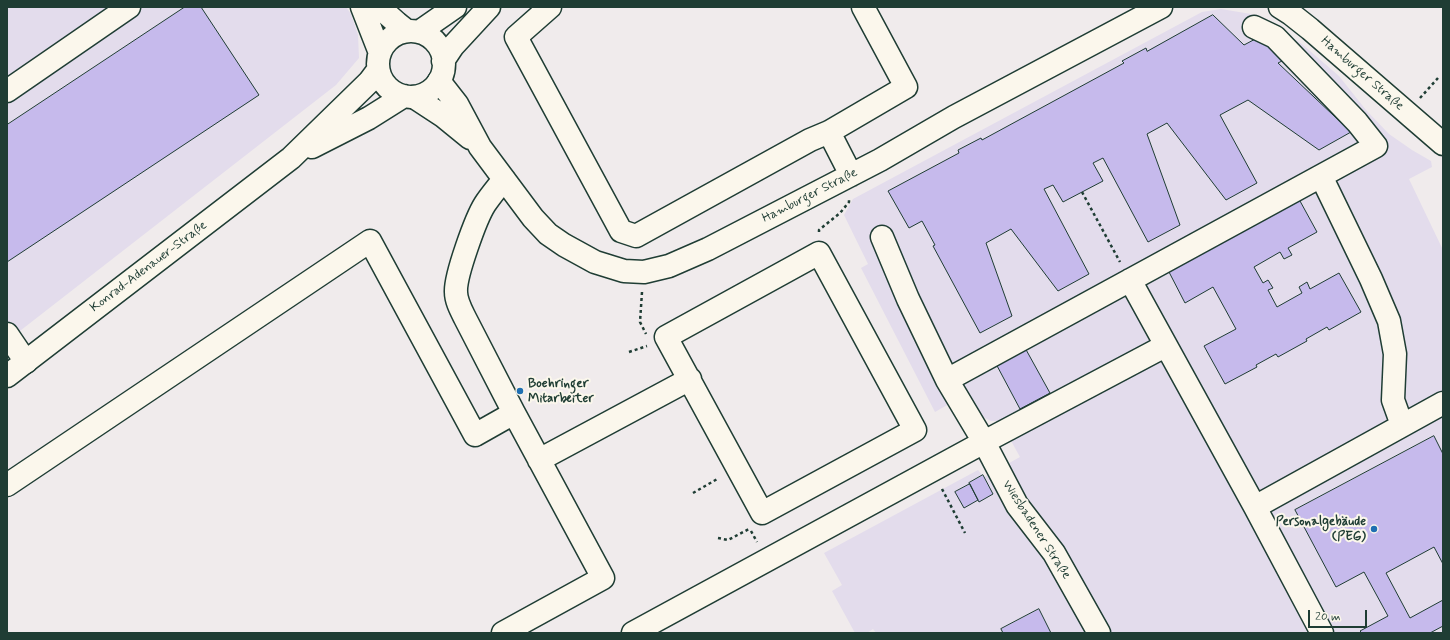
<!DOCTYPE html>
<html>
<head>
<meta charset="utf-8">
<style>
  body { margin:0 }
  #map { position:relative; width:1450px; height:640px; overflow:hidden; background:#f0ebec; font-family:Mynerve,sans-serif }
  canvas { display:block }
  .frame { position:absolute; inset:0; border:8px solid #1f3d34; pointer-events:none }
  .scale { position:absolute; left:1308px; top:610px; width:59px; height:18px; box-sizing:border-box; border:2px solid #1f3d34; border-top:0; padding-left:5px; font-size:12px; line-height:14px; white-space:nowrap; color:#1f3d34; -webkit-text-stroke:3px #fbf7ec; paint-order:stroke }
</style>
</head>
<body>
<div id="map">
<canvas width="1450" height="640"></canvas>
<div class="frame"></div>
<div class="scale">20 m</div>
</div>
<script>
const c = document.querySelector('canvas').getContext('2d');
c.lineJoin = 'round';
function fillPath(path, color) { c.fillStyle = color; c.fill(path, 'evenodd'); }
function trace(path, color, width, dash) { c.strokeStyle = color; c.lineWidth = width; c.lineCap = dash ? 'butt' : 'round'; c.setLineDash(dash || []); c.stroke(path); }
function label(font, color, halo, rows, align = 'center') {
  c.font = font + ' Mynerve,sans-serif'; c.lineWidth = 4; c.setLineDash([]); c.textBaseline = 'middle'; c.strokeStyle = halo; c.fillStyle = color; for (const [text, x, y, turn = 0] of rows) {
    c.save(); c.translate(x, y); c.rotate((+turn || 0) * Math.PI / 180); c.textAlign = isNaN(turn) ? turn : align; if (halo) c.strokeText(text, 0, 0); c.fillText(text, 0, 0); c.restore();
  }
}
fillPath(new Path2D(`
  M 7,7 L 346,7 L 351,14 L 358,35 L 359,58 L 336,85 L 7,341 Z
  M 1221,9 L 1251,14 L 1275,25 L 1303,45 L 1339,76 L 1366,110 L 1389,134 L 1412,150 L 1431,161 L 1432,167 L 1409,179 L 1443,250 L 1443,633 L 876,633 L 873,629 L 867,633 L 855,633 L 832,591 L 842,585 L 824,553 L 978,470 L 984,477 L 1020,457 L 1000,421 L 991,421 L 983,417 L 979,413 L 968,393 L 935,412 L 861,268 L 868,264 L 844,215 L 853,199 L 1202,12 Z`), '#e3dcec');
const building = new Path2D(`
  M 185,7 L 201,7 L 259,95 L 7,262 L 7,125 Z
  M 1213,15 L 1244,45 L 1259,37 L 1284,60 L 1278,63 L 1351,132 L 1319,150 L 1248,100 L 1220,115 L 1257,183 L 1226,200 L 1167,123 L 1147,134 L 1180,225 L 1148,242 L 1103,158 L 1093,163 L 1103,181 L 1063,202 L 1053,185 L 1044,189 L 1089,274 L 1058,291 L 1011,229 L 986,243 L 1012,316 L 980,333 L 933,246 L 935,245 L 922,221 L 909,228 L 888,191 L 959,153 L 958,150 L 981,138 L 982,140 L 1124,63 L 1122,61 L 1146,48 L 1147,51 Z
  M 1300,201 L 1317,232 L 1288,248 L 1292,255 L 1284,259 L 1280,252 L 1254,267 L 1263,283 L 1268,280 L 1273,288 L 1268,290 L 1277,307 L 1302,293 L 1299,287 L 1307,282 L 1310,289 L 1339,273 L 1361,312 L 1329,330 L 1327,327 L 1306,339 L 1307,341 L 1278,357 L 1276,354 L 1256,365 L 1257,367 L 1225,384 L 1204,346 L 1236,329 L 1213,287 L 1185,303 L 1169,272 Z
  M 1024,346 L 1050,393 L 1020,409 L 995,362 Z
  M 1434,436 L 1443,454 L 1443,564 L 1434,547 L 1386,573 L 1410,618 L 1443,600 L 1443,626 L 1430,633 L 1362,633 L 1360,631 L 1388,616 L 1364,572 L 1336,587 L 1295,510 Z
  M 983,475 L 993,494 L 979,502 L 969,483 Z
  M 970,484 L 978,500 L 964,508 L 955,492 Z
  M 1039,609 L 1051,633 L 1003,633 L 1001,629 Z`);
fillPath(building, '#c6baec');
trace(building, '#1f3d34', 1);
const minor = new Path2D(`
  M 550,7 L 516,37 L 621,231 L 636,236 L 810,140 L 829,132 L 906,87 L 863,7
  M 1280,7 L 1291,14 L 1310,29 L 1443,144
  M 439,81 L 457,104 L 480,147 L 533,218 L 548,234 L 564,245 L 595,262 L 624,271 L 644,272 L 669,266 L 708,249 L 880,160 L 954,117 L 1161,7
  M 7,91 L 129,7
  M 414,97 L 443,116 L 470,138
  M 829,132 L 851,175
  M 1321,176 L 1371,279 L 1389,321 L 1395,354 L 1393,400 L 1402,425
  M 504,179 C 498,187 491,195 485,204 C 476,218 455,276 456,292 C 456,301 461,310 465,318 L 514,413
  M 882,237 L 908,299 L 947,380 L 984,442 L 1165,346
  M 819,253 L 915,430 L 762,513 L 666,337 Z
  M 1130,280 L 1255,507 L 1322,633
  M 7,334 L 26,362
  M 947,380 L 1376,146 L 1357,122 L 1275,37 L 1254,27
  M 539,460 L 690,379
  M 7,485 L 370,241 L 475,435 L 514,413 L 603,578 L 503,633
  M 1255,507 L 1443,403
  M 633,633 L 984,442 L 1017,505 L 1054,553 L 1099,633`);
const major = new Path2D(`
  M 362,7 L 380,53
  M 379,7 L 397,23 L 407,31
  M378 64a33 33 0 1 1 66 0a33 33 0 1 1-66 0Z
  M 419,32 L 455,7
  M 443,61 L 453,46 L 489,7
  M 312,147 L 369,118 L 404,96
  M 7,376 L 291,158 L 369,82 L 378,70`);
trace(minor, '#1f3d34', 25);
trace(major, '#1f3d34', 25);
trace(new Path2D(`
  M 1420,98 L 1438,78
  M 1082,192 L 1120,262
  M 819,232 L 819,230 L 840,213 L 849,202 L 849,199
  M 642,292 L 640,322 L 646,334
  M 629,352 L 647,346
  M 942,489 L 965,533
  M 693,493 L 719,478
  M 751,531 L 757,542
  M 718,538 L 728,540 L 749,529`), '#1f3d34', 2.5, [3, 3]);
trace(minor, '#fbf7ec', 22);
trace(major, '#fbf7ec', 22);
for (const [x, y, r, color] of [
  [520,391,4,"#1f6fb2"],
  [1374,529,4,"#1f6fb2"]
]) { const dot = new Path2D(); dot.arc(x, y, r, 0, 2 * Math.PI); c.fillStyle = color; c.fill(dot); trace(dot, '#fbf7ec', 1.5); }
label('13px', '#1f3d34', '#fbf7ec', [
  ["Hamburger Straße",1362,74,41],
  ["Hamburger Straße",810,196,-27],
  ["Konrad-Adenauer-Straße",149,267,-37],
  ["Wiesbadener Straße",1036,530,57]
]);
label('bold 13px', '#1f3d34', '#fbf7ec', [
  ["Boehringer",528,384],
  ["Mitarbeiter",528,399],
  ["Personalgebäude",1366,522,"right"],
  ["(PEG)",1366,537,"right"]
], 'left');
</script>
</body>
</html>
